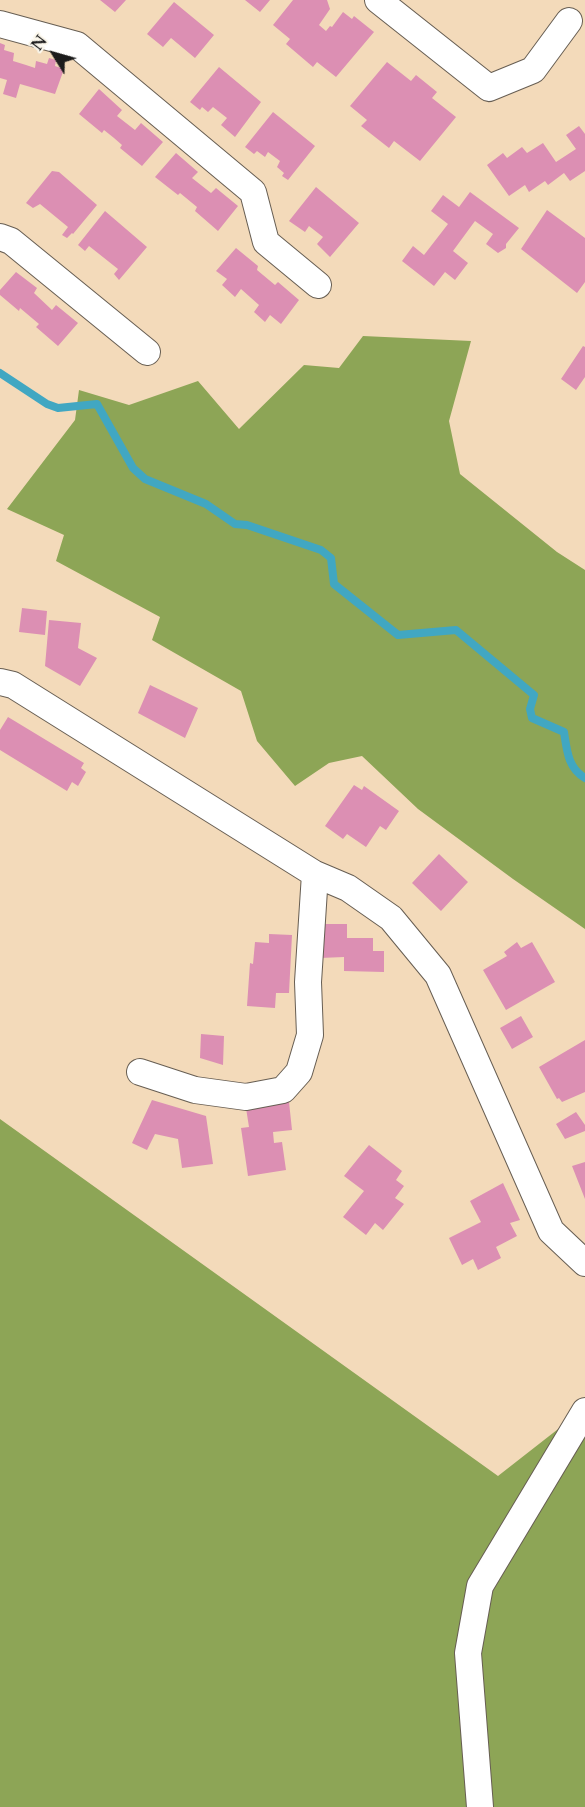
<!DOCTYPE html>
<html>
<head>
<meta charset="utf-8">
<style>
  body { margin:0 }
  #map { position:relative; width:585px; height:1807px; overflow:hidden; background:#f3daba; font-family:Cardo,serif }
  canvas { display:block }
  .north { position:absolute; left:24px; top:24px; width:60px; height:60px; -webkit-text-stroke:4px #fbf7ec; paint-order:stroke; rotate:307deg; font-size:16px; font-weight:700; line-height:24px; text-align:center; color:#1c1c1c }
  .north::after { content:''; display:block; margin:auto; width:21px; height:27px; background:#1c1c1c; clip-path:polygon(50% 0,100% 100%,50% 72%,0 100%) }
</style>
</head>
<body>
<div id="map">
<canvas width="585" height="1807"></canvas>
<div class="north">N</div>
</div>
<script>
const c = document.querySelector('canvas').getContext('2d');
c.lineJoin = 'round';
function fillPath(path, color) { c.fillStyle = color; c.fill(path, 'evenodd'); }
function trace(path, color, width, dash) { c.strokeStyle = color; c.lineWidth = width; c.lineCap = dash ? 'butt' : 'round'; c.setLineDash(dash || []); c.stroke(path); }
fillPath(new Path2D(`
  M 363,336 L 471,341 L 449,421 L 460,474 L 557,552 L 585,570 L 585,929 L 513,879 L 418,809 L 362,756 L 329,763 L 295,786 L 257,741 L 241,691 L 152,640 L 160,617 L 56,561 L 64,535 L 7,509 L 75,420 L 79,390 L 129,405 L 198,381 L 239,429 L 304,365 L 339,368 Z
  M 0,1119 L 498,1476 L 585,1408 L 585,1807 L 0,1807 Z`), '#8da556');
trace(new Path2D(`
  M 0,373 L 47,404 L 58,408 L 97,404 L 133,468 L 145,479 L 206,504 L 235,524 L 247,525 L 321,550 L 331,558 L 334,584 L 398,635 L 456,630 L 534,695 L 530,709 L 532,718 L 564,732 C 567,751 568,768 585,778`), '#41a7c2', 8);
fillPath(new Path2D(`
  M 100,0 L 126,0 L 115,12 Z
  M 245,0 L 270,0 L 260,12 Z
  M 293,0 L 327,0 L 330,9 L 319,25 L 326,31 L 330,26 L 332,27 L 343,12 L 352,19 L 354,16 L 374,32 L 336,77 L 317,62 L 313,67 L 286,44 L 290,39 L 273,25 Z
  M 174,2 L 214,35 L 195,58 L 171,38 L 163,47 L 147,34 Z
  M 0,43 L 5,45 L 4,50 L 14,53 L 13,61 L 26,65 L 35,68 L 36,61 L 47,64 L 49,58 L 56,60 L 55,66 L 64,69 L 55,94 L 20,84 L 16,98 L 3,94 L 7,80 L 0,78 Z
  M 387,62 L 411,81 L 416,75 L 437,92 L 432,98 L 456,117 L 420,161 L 394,141 L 389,148 L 361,126 L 367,120 L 350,106 Z
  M 219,67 L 261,102 L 235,137 L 221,125 L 227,118 L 213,107 L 208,112 L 202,107 L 200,110 L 190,102 Z
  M 99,89 L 122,110 L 117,116 L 135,130 L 141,123 L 163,142 L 142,166 L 120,148 L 122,145 L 114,138 L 104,130 L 102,133 L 79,114 Z
  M 273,112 L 315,146 L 288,180 L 282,176 L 284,173 L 277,167 L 280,161 L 268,152 L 265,157 L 257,151 L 254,154 L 245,147 Z
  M 579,126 L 585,134 L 585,171 L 570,181 L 564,173 L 548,185 L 545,181 L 529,192 L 525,185 L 509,196 L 487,165 L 503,153 L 507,158 L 522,147 L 527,153 L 543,143 L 556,162 L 576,149 L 566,135 Z
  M 176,153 L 198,172 L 192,178 L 211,193 L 216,188 L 238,206 L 218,231 L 195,211 L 197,207 L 180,193 L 178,195 L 155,177 Z
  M 52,171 L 59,172 L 97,205 L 73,234 L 72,233 L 67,238 L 62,235 L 68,227 L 40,204 L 33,208 L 26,203 Z
  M 316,187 L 359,223 L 330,257 L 317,244 L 323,237 L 309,226 L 305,232 L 289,221 Z
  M 470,192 L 519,228 L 506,244 L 506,248 L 498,253 L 486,244 L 493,234 L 475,221 L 453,251 L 468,263 L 455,280 L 445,272 L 434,286 L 402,261 L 413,246 L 424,255 L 448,224 L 431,211 L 443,195 L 459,207 Z
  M 547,210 L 585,238 L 585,282 L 577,293 L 521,249 Z
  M 105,211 L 147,247 L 119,280 L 114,274 L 118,269 L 89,246 L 85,251 L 78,245 Z
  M 236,248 L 258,266 L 257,270 L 275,285 L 278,282 L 299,300 L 281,324 L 270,315 L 265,322 L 254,312 L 259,305 L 241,289 L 235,297 L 222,285 L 227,279 L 216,271 Z
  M 16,272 L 37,288 L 34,293 L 52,310 L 56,305 L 78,323 L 58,346 L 36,327 L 39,324 L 20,308 L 19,311 L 0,295 L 0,290 Z
  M 583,346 L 585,347 L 585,377 L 576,390 L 561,379 Z
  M 22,608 L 47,611 L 45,635 L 19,632 Z
  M 49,620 L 81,623 L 78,648 L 97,658 L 80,686 L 45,666 Z
  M 150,685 L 198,708 L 185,738 L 138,713 Z
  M 8,717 L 84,763 L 81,768 L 86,772 L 78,786 L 72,782 L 67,791 L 0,750 L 0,730 Z
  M 354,785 L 362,790 L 364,786 L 399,811 L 386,830 L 380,826 L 366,847 L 347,834 L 343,839 L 325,826 Z
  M 439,854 L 468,882 L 441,911 L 412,883 Z
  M 322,924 L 347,924 L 347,938 L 373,938 L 373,951 L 384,951 L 384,972 L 344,971 L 344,957 L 320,958 Z
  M 269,934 L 292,935 L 289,993 L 276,993 L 275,1008 L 247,1006 L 250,963 L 253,964 L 255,942 L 269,943 Z
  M 517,942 L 521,948 L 532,942 L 555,982 L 506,1010 L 483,970 L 507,956 L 504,952 Z
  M 521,1016 L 533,1037 L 512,1049 L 500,1028 Z
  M 201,1034 L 224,1036 L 223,1065 L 200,1058 Z
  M 585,1040 L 585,1092 L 562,1102 L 559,1098 L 557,1099 L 539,1067 Z
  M 152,1100 L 206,1116 L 213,1164 L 182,1168 L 178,1139 L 155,1134 L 147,1150 L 132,1143 Z
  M 279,1102 L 289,1102 L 292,1130 L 273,1132 L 274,1143 L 282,1142 L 286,1170 L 248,1176 L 241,1128 L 249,1127 L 246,1108 Z
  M 576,1112 L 585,1125 L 585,1131 L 565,1139 L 556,1124 Z
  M 369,1145 L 402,1171 L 396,1180 L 404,1186 L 395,1198 L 404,1204 L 383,1230 L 375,1223 L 366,1235 L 343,1217 L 364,1191 L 344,1176 Z
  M 585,1162 L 585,1199 L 572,1166 Z
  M 503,1183 L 520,1220 L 510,1223 L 517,1236 L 496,1247 L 501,1258 L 478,1270 L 473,1259 L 462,1265 L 449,1238 L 481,1222 L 470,1201 Z`), '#dc8fb3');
const street = new Path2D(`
  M 378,0 L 489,88 L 533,70 L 569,21
  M 0,24 L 77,45 L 253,192 L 266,242 L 318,285
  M 0,237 L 11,241 L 147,352
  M 0,682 L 13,685 L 315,874 L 348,888 L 391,918 L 438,975 L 551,1231 L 585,1263
  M 140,1072 L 195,1090 L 246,1097 L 283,1090 L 299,1072 L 310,1035 L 308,982 L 315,874
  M 480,1807 L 468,1653 L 480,1586 L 585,1411`);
trace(street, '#675e53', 28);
trace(street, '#fff', 26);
</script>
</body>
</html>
